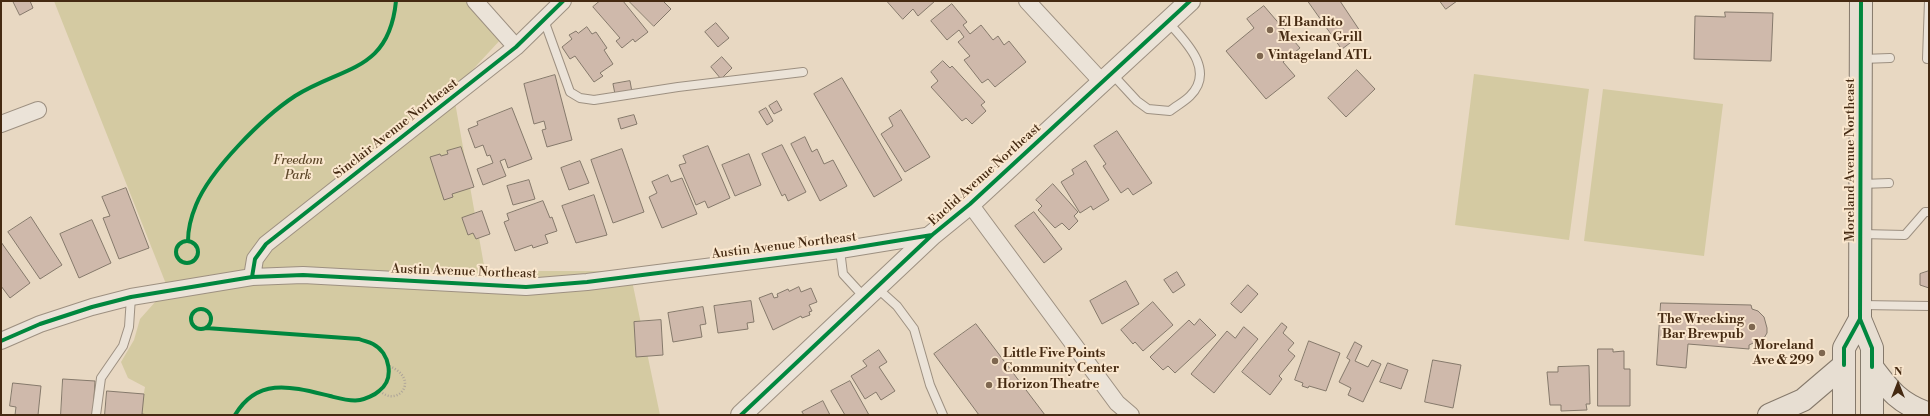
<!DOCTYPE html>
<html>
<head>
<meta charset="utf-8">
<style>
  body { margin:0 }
  #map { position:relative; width:1930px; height:416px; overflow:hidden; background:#e8d8c2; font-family:"Libre Bodoni",serif }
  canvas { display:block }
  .frame { position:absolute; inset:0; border:2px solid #452a12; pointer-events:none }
  .north { position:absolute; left:1878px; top:364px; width:40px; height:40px; -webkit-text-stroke:3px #fae7ce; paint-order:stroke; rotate:0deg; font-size:11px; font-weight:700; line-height:16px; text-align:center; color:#452a12 }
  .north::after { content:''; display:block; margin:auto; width:14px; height:18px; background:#452a12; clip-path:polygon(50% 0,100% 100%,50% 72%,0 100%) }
</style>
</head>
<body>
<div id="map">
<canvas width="1930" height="416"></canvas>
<div class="frame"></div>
<div class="north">N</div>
</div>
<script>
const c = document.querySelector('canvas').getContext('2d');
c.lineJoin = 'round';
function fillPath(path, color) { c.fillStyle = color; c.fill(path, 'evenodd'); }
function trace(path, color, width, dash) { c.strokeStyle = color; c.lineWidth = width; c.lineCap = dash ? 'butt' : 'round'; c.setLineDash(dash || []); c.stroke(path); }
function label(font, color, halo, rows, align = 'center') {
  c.font = font + ' "Libre Bodoni",serif'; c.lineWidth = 4; c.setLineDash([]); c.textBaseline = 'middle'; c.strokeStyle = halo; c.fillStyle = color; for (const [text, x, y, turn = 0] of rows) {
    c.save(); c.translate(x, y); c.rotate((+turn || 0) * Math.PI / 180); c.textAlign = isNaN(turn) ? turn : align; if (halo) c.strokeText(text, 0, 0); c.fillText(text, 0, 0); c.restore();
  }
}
fillPath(new Path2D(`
  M 54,1 L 471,1 L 502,38 L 453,91 L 485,271 L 630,271 L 660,415 L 140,415 L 145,387 L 128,378 L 121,362 L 134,340 L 140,319 L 164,292 L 166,284 Z
  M 1474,74 L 1589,89 L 1569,240 L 1455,225 Z
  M 1603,89 L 1723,104 L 1704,256 L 1584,241 Z`), '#d4caa2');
const building = new Path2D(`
  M 13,1 L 30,1 L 33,8 L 20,15 Z
  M 600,1 L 623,1 L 648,32 L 635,42 L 633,39 L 622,48 L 616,41 L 620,38 L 593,7 Z
  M 629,1 L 663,1 L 671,9 L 654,26 Z
  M 887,1 L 935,1 L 918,16 L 913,9 L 903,19 Z
  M 1308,1 L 1340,1 L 1362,34 L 1342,49 Z
  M 1440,1 L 1457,1 L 1446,9 Z
  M 952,4 L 967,22 L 963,25 L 970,34 L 981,25 L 993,40 L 998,36 L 1004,45 L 1009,41 L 1026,62 L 995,87 L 988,79 L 982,83 L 964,60 L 970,56 L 958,42 L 964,37 L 959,30 L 947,40 L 931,21 Z
  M 1264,6 L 1300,48 L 1283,62 L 1295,76 L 1266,99 L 1226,51 L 1254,28 L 1247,19 Z
  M 1725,12 L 1773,13 L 1771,61 L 1694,59 L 1695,16 L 1725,17 Z
  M 716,23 L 729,38 L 718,47 L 705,32 Z
  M 587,27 L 592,34 L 596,32 L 607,48 L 604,50 L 613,64 L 600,73 L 603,76 L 594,82 L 575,56 L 570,59 L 562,47 L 572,39 L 569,35 L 576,31 L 578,33 Z
  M 722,57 L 732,68 L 721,79 L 711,67 Z
  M 943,61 L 950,68 L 952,66 L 985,102 L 981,105 L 986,111 L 972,124 L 966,118 L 962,121 L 931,87 L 938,81 L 931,72 Z
  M 1357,70 L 1375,89 L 1346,117 L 1328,98 Z
  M 555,75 L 572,140 L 547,147 L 542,130 L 546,129 L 544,121 L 534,124 L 524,84 Z
  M 842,78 L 902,180 L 874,197 L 814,94 Z
  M 630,81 L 632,92 L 615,94 L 613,84 Z
  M 777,101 L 782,110 L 774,114 L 769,106 Z
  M 512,108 L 532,159 L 508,168 L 505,159 L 500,161 L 506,176 L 483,185 L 477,169 L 493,163 L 490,155 L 487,156 L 483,145 L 475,148 L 468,129 L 478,125 L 477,122 Z
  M 766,108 L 773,121 L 767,125 L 759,112 Z
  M 901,110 L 930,157 L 905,172 L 881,134 L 893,126 L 889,118 Z
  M 634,115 L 637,124 L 621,129 L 618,119 Z
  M 1117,131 L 1152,183 L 1133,195 L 1128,188 L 1121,193 L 1103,166 L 1106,164 L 1094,146 Z
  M 805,137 L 812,152 L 817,149 L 824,164 L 833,160 L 847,186 L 820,201 L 791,144 Z
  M 782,145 L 806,192 L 788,201 L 785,194 L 782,196 L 762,154 Z
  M 708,146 L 730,198 L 708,208 L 705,201 L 696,205 L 679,165 L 686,163 L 683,156 Z
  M 461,147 L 474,187 L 452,194 L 453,197 L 444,200 L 430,157 L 440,154 L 441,156 L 448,154 L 447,151 Z
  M 622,149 L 644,212 L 613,223 L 591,160 Z
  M 749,154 L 761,185 L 735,196 L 722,165 Z
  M 580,161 L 589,183 L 569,190 L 561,168 Z
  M 1086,161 L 1109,200 L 1093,210 L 1091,206 L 1080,213 L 1061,182 L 1074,174 L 1072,170 Z
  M 668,175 L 671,182 L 682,178 L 697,214 L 662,228 L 649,197 L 657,193 L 652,182 Z
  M 529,180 L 535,199 L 513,205 L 507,186 Z
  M 1053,184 L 1078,212 L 1074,216 L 1078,221 L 1069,230 L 1062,223 L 1055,228 L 1038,210 L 1042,206 L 1036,200 Z
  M 126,188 L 149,248 L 119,259 L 103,218 L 110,216 L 102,197 Z
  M 594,195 L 607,235 L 576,243 L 562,206 Z
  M 543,201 L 550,218 L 552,217 L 557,231 L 545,235 L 548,243 L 533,248 L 532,245 L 515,251 L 504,222 L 509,220 L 507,214 Z
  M 482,211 L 490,234 L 476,239 L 473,233 L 468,235 L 462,218 Z
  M 1034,212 L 1062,249 L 1044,263 L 1015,226 Z
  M 31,217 L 62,265 L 40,279 L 8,232 Z
  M 92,220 L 111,263 L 79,278 L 60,234 Z
  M 1,242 L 30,283 L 10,298 L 1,286 Z
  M 1929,271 L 1929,288 L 1920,285 L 1920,274 Z
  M 1177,272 L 1185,285 L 1173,293 L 1164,280 Z
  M 1126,281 L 1139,304 L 1102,324 L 1090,301 Z
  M 1248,285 L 1258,294 L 1241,313 L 1231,304 Z
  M 799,287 L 801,292 L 811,288 L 817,302 L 809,305 L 812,311 L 809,312 L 810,315 L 802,318 L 801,316 L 773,330 L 759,298 L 772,293 L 774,298 L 778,297 L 777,294 L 788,289 L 789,291 Z
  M 751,301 L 754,322 L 747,323 L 748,329 L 718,333 L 714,306 Z
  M 1153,302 L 1173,325 L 1143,351 L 1135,342 L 1133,344 L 1121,330 Z
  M 1661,303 L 1751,305 L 1752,309 L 1758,311 L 1764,317 L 1767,328 L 1767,333 L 1764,338 L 1749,345 L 1749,349 L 1688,344 L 1686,368 L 1657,365 Z
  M 703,307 L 706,324 L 700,325 L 702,337 L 673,342 L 668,313 Z
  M 1200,319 L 1216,335 L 1175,373 L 1168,366 L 1163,370 L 1150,357 L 1189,320 L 1194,325 Z
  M 661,320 L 663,355 L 636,357 L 634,322 Z
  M 1282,323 L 1287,327 L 1283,333 L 1294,343 L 1288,350 L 1295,356 L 1279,376 L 1282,379 L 1270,395 L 1242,372 Z
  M 976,324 L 1045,415 L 979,415 L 934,354 Z
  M 1244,327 L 1258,339 L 1214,393 L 1191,374 L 1227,331 L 1235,338 Z
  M 1309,341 L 1340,353 L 1326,391 L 1309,386 L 1308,388 L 1302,386 L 1303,383 L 1295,380 Z
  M 1355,342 L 1362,346 L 1355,361 L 1368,367 L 1372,360 L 1381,364 L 1363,402 L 1348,395 L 1351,388 L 1339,382 L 1350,360 L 1347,358 Z
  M 1598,349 L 1613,349 L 1613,352 L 1624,351 L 1624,369 L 1630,369 L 1630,406 L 1598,406 Z
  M 879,350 L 887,362 L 879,367 L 895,391 L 881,400 L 876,392 L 865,399 L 851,376 L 867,366 L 863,361 Z
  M 1433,360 L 1461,365 L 1453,408 L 1425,402 Z
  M 1388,363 L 1408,370 L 1401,389 L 1380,382 Z
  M 1589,366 L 1590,404 L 1586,404 L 1587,410 L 1561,411 L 1561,405 L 1550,405 L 1547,372 L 1558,372 L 1558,367 Z
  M 63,379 L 95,381 L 93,415 L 61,415 Z
  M 850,381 L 869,415 L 845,415 L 831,391 Z
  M 13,383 L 41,386 L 38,415 L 15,415 L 16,407 L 10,406 Z
  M 107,391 L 144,394 L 142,414 L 148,415 L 105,415 Z
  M 823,401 L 830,415 L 804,415 L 802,412 Z`);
fillPath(building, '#cfb9ab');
trace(building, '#85796b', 1);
const service = new Path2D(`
  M 544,20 L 570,92 L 580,98 L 594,100 L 678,87 L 803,72
  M 1862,59 L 1890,58
  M 1927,59 L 1929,1
  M 1112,74 L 1137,101 L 1148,109 L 1170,111 C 1176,106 1184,102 1190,96 C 1216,70 1185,41 1168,22
  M 1862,184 L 1889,183
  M 1861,234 L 1905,235 L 1925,212 L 1929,212
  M 840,250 L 843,274 L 865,298
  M 877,288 L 897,306 L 914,329 L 930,385 L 943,415
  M 1861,305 L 1929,306
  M 96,415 L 101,378 L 123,346 L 129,327 L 131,297`);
const minor = new Path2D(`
  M 475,1 L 516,47
  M 1027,1 L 1102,82
  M 1,124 L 38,110
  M 970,204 L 1117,403 L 1131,415
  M 252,277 L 255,259 L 266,244 L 516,47 L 563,1
  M 1,341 L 40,324 L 92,307 L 131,297 L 252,277 L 303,275 L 526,287 L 587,282 L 840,250 L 932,235`);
const tertiary = new Path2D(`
  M 741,415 L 932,235 L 970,204 L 1190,1`);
const trunk = new Path2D(`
  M 1861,1 L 1860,319 L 1872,348 L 1872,415
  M 1872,367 C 1890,391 1899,403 1929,414
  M 1769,415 L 1803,400 L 1844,365
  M 1844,415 L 1844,348 L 1860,319`);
trace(service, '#9d9081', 10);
trace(minor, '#9d9081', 18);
trace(tertiary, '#9d9081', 22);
trace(trunk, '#85796b', 24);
trace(new Path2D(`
  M 380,391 C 398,408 421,379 389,366`), '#ada499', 2.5, [1, 2]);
trace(service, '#ebe3d8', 8);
trace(minor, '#ebe3d8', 16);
trace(tertiary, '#ebe3d8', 20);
trace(trunk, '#e7ded2', 22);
trace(new Path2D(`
  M 1861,1 L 1860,319 L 1872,348 L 1872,367
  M176 252a11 11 0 1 1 22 0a11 11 0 1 1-22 0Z
  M 188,241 C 188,228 191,217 196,205 C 210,170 263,117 295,96 C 343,66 389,72 396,1
  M 252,277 L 255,259 L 266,244 L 516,47 L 563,1
  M191 319a10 10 0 1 1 20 0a10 10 0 1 1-20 0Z
  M 206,328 L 359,339 C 364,341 369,342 373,344 C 390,353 395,379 379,391 C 375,395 365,399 360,400 C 351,402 338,398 330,396 C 293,387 258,376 235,415
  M 1,341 L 40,324 L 92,307 L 131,297 L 252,277 L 303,275 L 526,287 L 587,282 L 840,250 L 932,235
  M 1844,365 L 1844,348 L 1860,319
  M 741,415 L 932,235 L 970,204 L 1190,1`), '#00873e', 4);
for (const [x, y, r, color] of [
  [1270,30,4,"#7e6750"],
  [1260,56,4,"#7e6750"],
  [1752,327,4,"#7e6750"],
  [1822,353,4,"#7e6750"],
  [995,361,4,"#7e6750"],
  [989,385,4,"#7e6750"]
]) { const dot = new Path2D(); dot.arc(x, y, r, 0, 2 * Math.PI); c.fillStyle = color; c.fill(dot); trace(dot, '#fae7ce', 1.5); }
label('bold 13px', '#452a12', '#fae7ce', [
  ["El Bandito",1278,23],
  ["Mexican Grill",1278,38],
  ["Vintageland ATL",1268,56],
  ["The Wrecking",1744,320,"right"],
  ["Bar Brewpub",1744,335,"right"],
  ["Moreland",1814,346,"right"],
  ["Ave & 299",1814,361,"right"],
  ["Little Five Points",1003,354],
  ["Community Center",1003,369],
  ["Horizon Theatre",997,385]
], 'left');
label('13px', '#452a12', '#fae7ce', [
  ["Sinclair Avenue Northeast",396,129,-38],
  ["Moreland Avenue Northeast",1851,160,-90],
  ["Euclid Avenue Northeast",985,175,-42],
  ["Austin Avenue Northeast",784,246,-7],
  ["Austin Avenue Northeast",464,272,2]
]);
label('italic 13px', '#5e482a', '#fae7ce', [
  ["Freedom",298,161],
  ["Park",298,176]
]);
</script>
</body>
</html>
